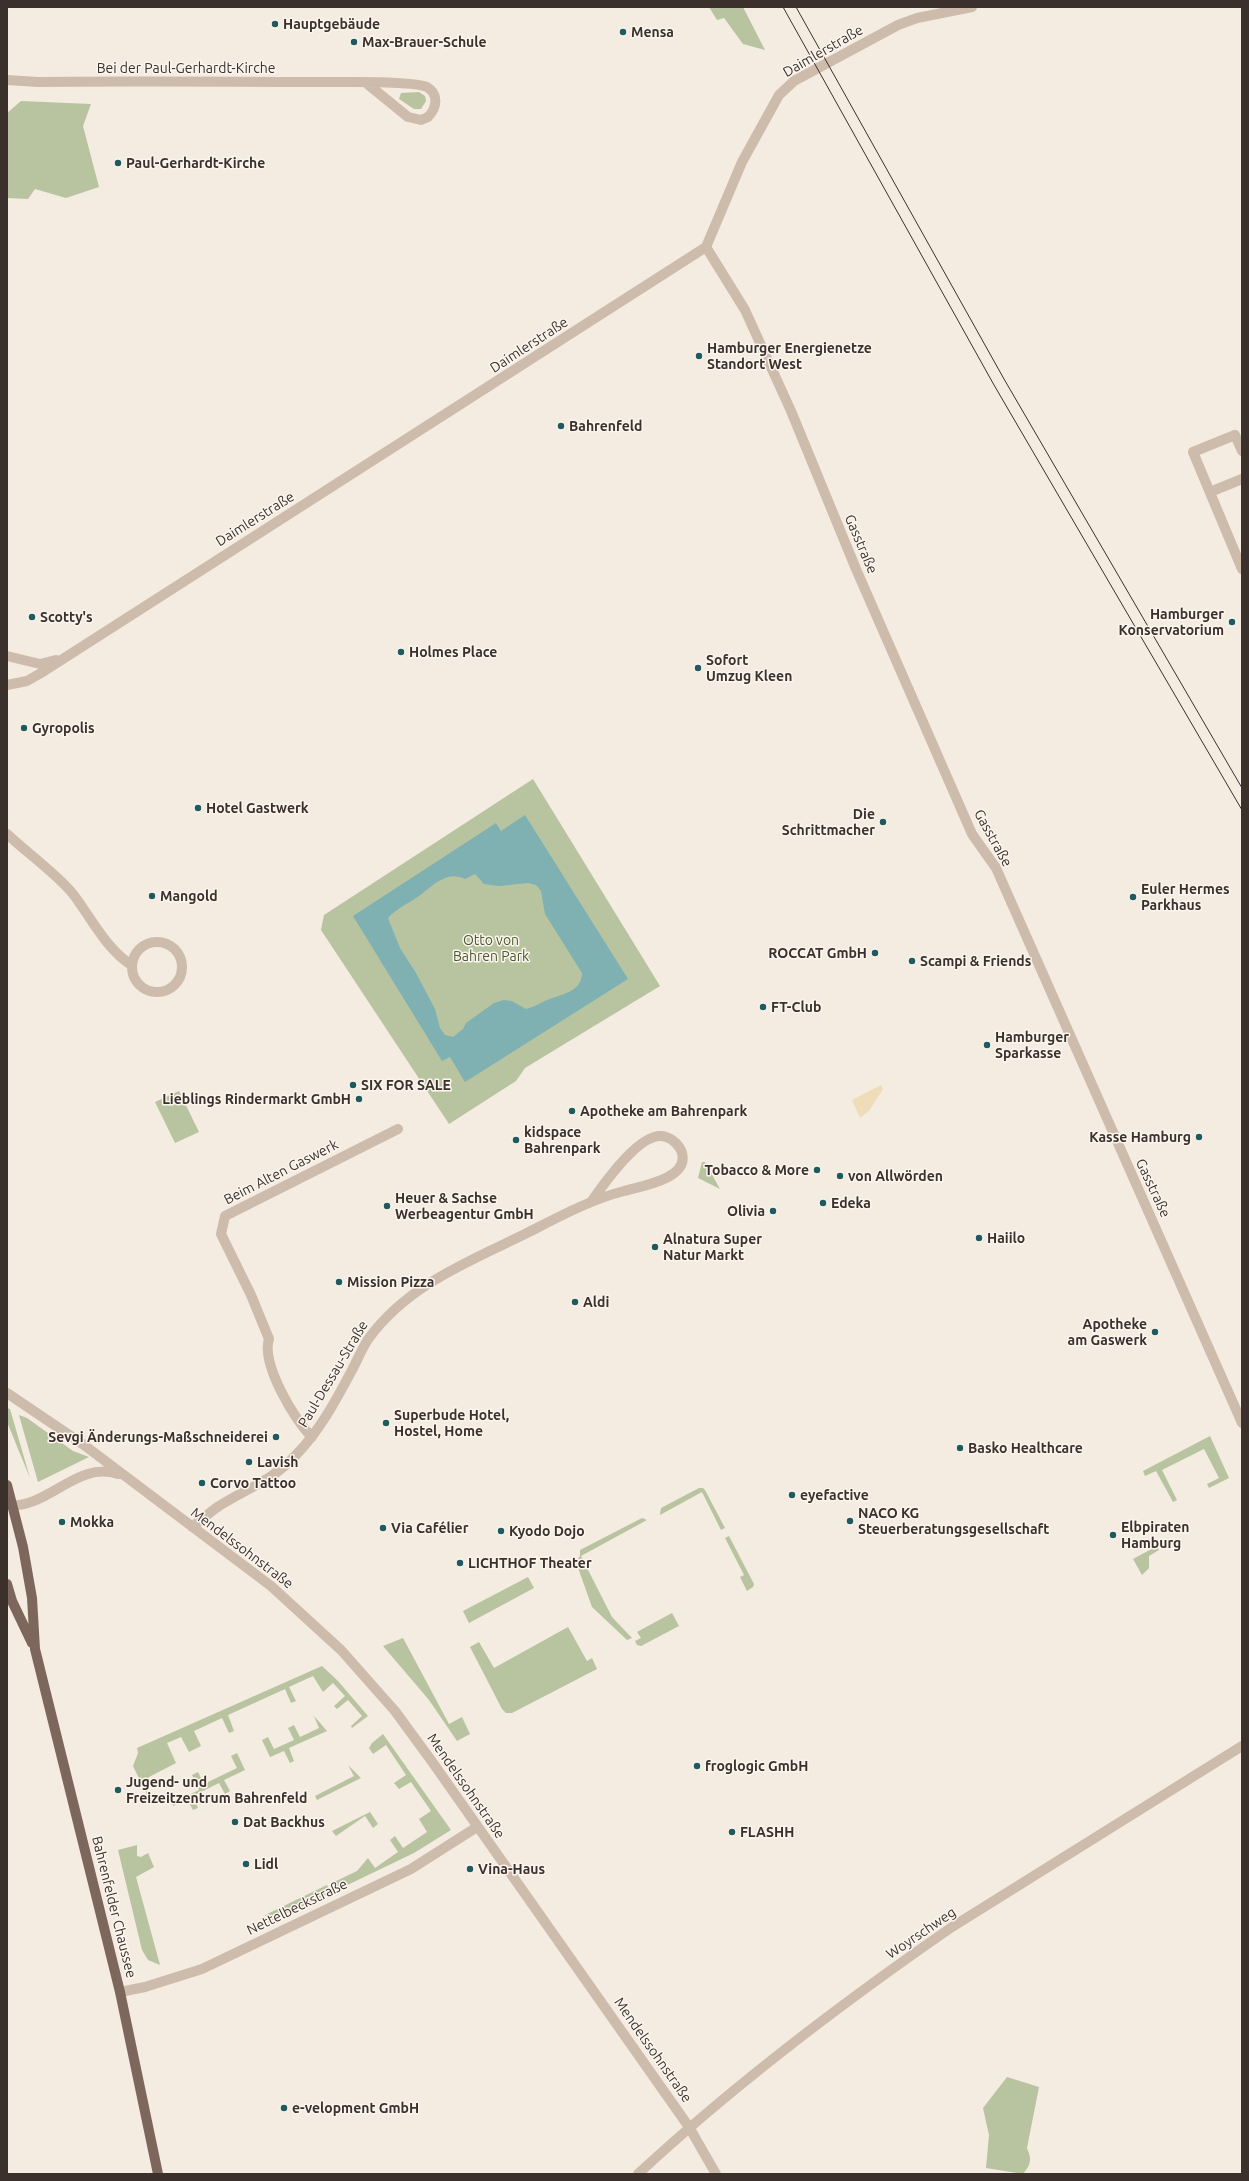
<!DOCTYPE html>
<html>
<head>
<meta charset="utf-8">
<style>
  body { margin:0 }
  #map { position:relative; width:1249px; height:2181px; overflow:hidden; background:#f4ebe1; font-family:Ubuntu,sans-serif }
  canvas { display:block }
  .frame { position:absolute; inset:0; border:8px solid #3b302b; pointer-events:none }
</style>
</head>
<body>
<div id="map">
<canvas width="1249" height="2181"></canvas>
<div class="frame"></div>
</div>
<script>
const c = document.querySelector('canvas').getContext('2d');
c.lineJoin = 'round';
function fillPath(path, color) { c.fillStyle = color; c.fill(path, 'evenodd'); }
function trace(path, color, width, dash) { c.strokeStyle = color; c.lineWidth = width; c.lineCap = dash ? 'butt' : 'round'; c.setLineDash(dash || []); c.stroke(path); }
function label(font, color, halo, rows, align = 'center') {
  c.font = font + ' Ubuntu,sans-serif'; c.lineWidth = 3; c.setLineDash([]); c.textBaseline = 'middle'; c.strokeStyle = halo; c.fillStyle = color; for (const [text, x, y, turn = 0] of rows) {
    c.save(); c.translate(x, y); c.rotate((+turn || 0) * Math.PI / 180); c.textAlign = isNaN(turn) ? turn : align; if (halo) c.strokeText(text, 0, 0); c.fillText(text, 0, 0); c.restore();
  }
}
fillPath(new Path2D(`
  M 709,7 L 743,7 L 765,50 L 743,44 L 724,18 L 717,20 Z
  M 419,92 L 425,96 L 426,101 L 421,109 L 414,109 L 399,99 L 401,93 Z
  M 21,101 L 91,104 L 83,126 L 99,187 L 66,198 L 35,189 L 28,199 L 7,198 L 7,113 Z
  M 533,779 L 660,986 L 525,1068 L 516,1081 L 449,1124 L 321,930 L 324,915 Z
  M 179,1091 L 199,1132 L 175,1143 L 155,1102 Z
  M 702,1162 L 705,1162 L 720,1189 L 698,1178 Z
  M 7,1408 L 10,1409 L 30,1478 L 7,1422 Z
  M 19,1415 L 27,1418 L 73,1451 L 89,1457 L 38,1482 Z
  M 1210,1436 L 1229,1478 L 1209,1488 L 1207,1484 L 1219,1478 L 1204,1449 L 1162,1470 L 1177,1500 L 1173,1502 L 1156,1471 L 1145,1476 L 1143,1471 Z
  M 699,1488 L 703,1488 L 705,1490 L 725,1528 L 721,1530 L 702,1492 L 660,1515 L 661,1508 Z
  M 642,1518 L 647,1520 L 581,1556 L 612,1617 L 632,1638 L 627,1640 L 592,1607 L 576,1562 L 580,1556 L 580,1550 Z
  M 729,1536 L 754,1584 L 753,1587 L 747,1591 L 740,1577 L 744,1575 L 725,1538 Z
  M 1157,1546 L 1159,1550 L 1149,1556 L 1149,1568 L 1142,1575 L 1133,1559 Z
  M 528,1577 L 534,1588 L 469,1623 L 463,1611 Z
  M 672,1613 L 679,1626 L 641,1646 L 637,1645 L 635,1641 L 641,1638 L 637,1632 Z
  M 568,1627 L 587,1661 L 592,1658 L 597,1669 L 512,1713 L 506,1713 L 502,1709 L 470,1647 L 479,1642 L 494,1668 Z
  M 403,1638 L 449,1724 L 462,1717 L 470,1734 L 457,1741 L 429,1700 L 383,1646 Z
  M 322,1666 L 338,1681 L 368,1716 L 352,1728 L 351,1726 L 362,1716 L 348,1700 L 337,1709 L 334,1706 L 345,1696 L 333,1683 L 323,1692 L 313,1676 L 289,1687 L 296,1701 L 291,1703 L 285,1689 L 228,1715 L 234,1731 L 229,1733 L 222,1718 L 194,1731 L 201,1746 L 189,1752 L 181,1737 L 167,1743 L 176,1763 L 149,1777 L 147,1785 L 150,1799 L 149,1799 L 133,1766 L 138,1753 L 137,1748 Z
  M 314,1716 L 327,1731 L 289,1748 L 294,1761 L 290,1763 L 284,1751 L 270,1757 L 262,1740 L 268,1737 L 274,1749 L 294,1740 L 288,1728 L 294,1725 L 300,1737 L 319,1728 Z
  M 383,1734 L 451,1830 L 414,1853 L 335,1891 L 332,1883 L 357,1871 L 368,1858 L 375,1868 L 398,1852 L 390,1840 L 395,1836 L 403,1848 L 427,1832 L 419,1819 L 431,1811 L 411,1782 L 399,1789 L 394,1783 L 406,1775 L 386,1745 L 373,1754 L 369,1748 L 372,1743 Z
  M 237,1753 L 245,1770 L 224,1780 L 230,1791 L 225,1794 L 219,1783 L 193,1796 L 198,1808 L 193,1810 L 187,1799 L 173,1806 L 172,1803 L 199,1790 L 192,1775 L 198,1772 L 204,1784 L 237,1768 L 231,1756 Z
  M 348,1765 L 361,1778 L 317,1800 L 315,1796 L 354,1776 Z
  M 370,1812 L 378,1824 L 373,1828 L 365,1816 L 336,1836 L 332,1831 Z
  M 137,1845 L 137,1856 L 141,1857 L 148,1853 L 154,1867 L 136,1877 L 160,1965 L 148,1960 L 142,1950 L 118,1850 Z
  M 327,1885 L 331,1893 L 268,1922 L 265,1915 Z
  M 1007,2077 L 1039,2087 L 1027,2148 C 1032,2160 1031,2164 1023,2174 L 986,2168 L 989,2135 L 983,2108 Z`), '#b8c4a0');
fillPath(new Path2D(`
  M 881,1085 L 883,1089 L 869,1111 L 860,1118 L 852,1100 Z`), '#efdcb8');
fillPath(new Path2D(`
  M 525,815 L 628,979 L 465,1082 L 450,1057 L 442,1061 L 353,916 L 496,823 L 501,831 ZM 475,874 L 484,884 L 499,886 L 528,883 L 536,885 L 541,891 L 545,914 L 582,973 C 582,991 563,994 550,999 C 541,1002 535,1007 526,1009 L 512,1001 L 504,1000 L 494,1003 L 466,1023 L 463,1029 L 453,1037 L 445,1035 L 440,1028 L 435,1009 L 416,973 L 400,948 L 388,918 C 397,908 408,904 419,896 C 433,886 446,870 465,879 Z`), '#7fb0b2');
trace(new Path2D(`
  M 7,80 L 38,82 C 138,81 237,82 336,82 C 352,82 415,81 427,87 C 439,94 437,108 428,117 L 421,120 L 408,117 L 365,82
  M 706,247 L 745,310 L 791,411 L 856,569 L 972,834 L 996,868 L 1242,1423
  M 1242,451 L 1235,435 L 1193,452 L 1242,569
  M 1210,492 L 1242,479
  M 7,656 L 40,664 L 56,660
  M 7,685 L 27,681 L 41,673 L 706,247 L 742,162 L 779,95 L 794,81 L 898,25 L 917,18 L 972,7
  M 7,834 C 26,852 58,875 73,894 C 92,919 104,946 131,965
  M132 967a25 25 0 1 1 50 0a25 25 0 1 1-50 0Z
  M 7,1393 L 84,1445 L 271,1586 L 341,1650 L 395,1711 L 433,1763 L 689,2127 L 716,2174
  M 312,1437 C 294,1420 261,1363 269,1339 L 251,1295 L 221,1234 L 225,1216 L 398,1129
  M 7,1505 C 47,1510 77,1460 118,1474
  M 192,1527 C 200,1521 208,1514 216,1508 C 245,1489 271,1482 296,1455 C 320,1430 335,1402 351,1372 C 357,1361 362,1348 369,1338 C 408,1285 468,1262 525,1234 C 557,1218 589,1200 624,1191 C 641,1186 689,1179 682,1153 C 680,1146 673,1139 666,1137 C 642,1128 603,1185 591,1202
  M 120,1992 L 145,1987 L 202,1969 L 411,1869 L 477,1827
  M 638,2174 C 736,2083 842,2003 952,1927 L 1242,1746`), '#cdbbac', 10);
trace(new Path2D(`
  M 7,1485 L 23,1547 L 32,1598 L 35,1649 L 120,1992 L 158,2174
  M 7,1584 L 12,1601 L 32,1643`), '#7d675c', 10);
trace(new Path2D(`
  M 783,7 L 994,385 L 1242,810
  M 796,7 L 1004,379 L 1242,788`), '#3b302b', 1);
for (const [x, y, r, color] of [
  [275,24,4,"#1f5a5e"],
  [623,32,4,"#1f5a5e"],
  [354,42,4,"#1f5a5e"],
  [118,163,4,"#1f5a5e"],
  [699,356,4,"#1f5a5e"],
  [561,426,4,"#1f5a5e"],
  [32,617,4,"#1f5a5e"],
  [1232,622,4,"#1f5a5e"],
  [401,652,4,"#1f5a5e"],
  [698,668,4,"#1f5a5e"],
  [24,728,4,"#1f5a5e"],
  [198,808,4,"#1f5a5e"],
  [883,822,4,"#1f5a5e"],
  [152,896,4,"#1f5a5e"],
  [1133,897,4,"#1f5a5e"],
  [875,953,4,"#1f5a5e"],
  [912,961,4,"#1f5a5e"],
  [763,1007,4,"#1f5a5e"],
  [987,1045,4,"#1f5a5e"],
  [353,1085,4,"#1f5a5e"],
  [359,1099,4,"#1f5a5e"],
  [572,1111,4,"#1f5a5e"],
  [1199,1137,4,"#1f5a5e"],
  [516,1140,4,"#1f5a5e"],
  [817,1170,4,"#1f5a5e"],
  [840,1176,4,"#1f5a5e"],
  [823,1203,4,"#1f5a5e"],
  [387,1206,4,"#1f5a5e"],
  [773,1211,4,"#1f5a5e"],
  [979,1238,4,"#1f5a5e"],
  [655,1247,4,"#1f5a5e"],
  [339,1282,4,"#1f5a5e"],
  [575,1302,4,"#1f5a5e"],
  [1155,1332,4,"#1f5a5e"],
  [386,1423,4,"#1f5a5e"],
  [276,1437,4,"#1f5a5e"],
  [960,1448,4,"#1f5a5e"],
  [249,1462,4,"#1f5a5e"],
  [202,1483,4,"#1f5a5e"],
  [792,1495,4,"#1f5a5e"],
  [850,1521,4,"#1f5a5e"],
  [62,1522,4,"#1f5a5e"],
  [383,1528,4,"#1f5a5e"],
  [501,1531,4,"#1f5a5e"],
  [1113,1535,4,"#1f5a5e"],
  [460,1563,4,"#1f5a5e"],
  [697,1766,4,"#1f5a5e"],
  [118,1790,4,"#1f5a5e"],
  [235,1822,4,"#1f5a5e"],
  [732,1832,4,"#1f5a5e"],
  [246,1864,4,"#1f5a5e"],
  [470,1869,4,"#1f5a5e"],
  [284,2108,4,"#1f5a5e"]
]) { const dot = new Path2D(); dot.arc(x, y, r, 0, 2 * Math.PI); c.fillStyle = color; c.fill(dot); trace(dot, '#fbf5ee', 1.5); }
label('bold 14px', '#3b302b', '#fbf5ee', [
  ["Hauptgebäude",283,24],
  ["Mensa",631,32],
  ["Max-Brauer-Schule",362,42],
  ["Paul-Gerhardt-Kirche",126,163],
  ["Hamburger Energienetze",707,348],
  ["Standort West",707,364],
  ["Bahrenfeld",569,426],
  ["Hamburger",1224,614,"right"],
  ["Konservatorium",1224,630,"right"],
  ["Scotty's",40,617],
  ["Holmes Place",409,652],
  ["Sofort",706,660],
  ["Umzug Kleen",706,676],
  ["Gyropolis",32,728],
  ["Hotel Gastwerk",206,808],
  ["Die",875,814,"right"],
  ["Schrittmacher",875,830,"right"],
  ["Euler Hermes",1141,889],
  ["Parkhaus",1141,905],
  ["Mangold",160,896],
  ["ROCCAT GmbH",867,953,"right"],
  ["Scampi & Friends",920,961],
  ["FT-Club",771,1007],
  ["Hamburger",995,1037],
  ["Sparkasse",995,1053],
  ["SIX FOR SALE",361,1085],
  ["Lieblings Rindermarkt GmbH",351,1099,"right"],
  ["Apotheke am Bahrenpark",580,1111],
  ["kidspace",524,1132],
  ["Bahrenpark",524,1148],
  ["Kasse Hamburg",1191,1137,"right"],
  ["Tobacco & More",809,1170,"right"],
  ["von Allwörden",848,1176],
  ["Heuer & Sachse",395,1198],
  ["Werbeagentur GmbH",395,1214],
  ["Edeka",831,1203],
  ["Olivia",765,1211,"right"],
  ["Haiilo",987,1238],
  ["Alnatura Super",663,1239],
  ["Natur Markt",663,1255],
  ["Mission Pizza",347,1282],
  ["Aldi",583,1302],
  ["Apotheke",1147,1324,"right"],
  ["am Gaswerk",1147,1340,"right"],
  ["Superbude Hotel,",394,1415],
  ["Hostel, Home",394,1431],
  ["Sevgi Änderungs-Maßschneiderei",268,1437,"right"],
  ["Basko Healthcare",968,1448],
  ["Lavish",257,1462],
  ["Corvo Tattoo",210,1483],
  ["eyefactive",800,1495],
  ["NACO KG",858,1513],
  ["Steuerberatungsgesellschaft",858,1529],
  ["Mokka",70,1522],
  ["Elbpiraten",1121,1527],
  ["Hamburg",1121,1543],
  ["Via Cafélier",391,1528],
  ["Kyodo Dojo",509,1531],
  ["LICHTHOF Theater",468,1563],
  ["froglogic GmbH",705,1766],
  ["Jugend- und",126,1782],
  ["Freizeitzentrum Bahrenfeld",126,1798],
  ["Dat Backhus",243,1822],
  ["FLASHH",740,1832],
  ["Lidl",254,1864],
  ["Vina-Haus",478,1869],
  ["e-velopment GmbH",292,2108]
], 'left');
label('14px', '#3b302b', '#fbf5ee', [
  ["Daimlerstraße",823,51,-30],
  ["Bei der Paul-Gerhardt-Kirche",186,68],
  ["Daimlerstraße",529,345,-33],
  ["Daimlerstraße",255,519,-32],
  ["Gasstraße",861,544,67],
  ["Gasstraße",993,838,61],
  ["Beim Alten Gaswerk",281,1172,-27],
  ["Gasstraße",1153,1188,65],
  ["Paul-Dessau-Straße",333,1374,-59],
  ["Mendelssohnstraße",242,1548,37],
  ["Mendelssohnstraße",466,1786,55],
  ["Bahrenfelder Chaussee",114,1907,76],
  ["Nettelbeckstraße",297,1907,-26],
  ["Woyrschweg",921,1933,-34],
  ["Mendelssohnstraße",653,2050,55]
]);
label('14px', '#4a5a2e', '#fbf5ee', [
  ["Otto von",491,940],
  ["Bahren Park",491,956]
]);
</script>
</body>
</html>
